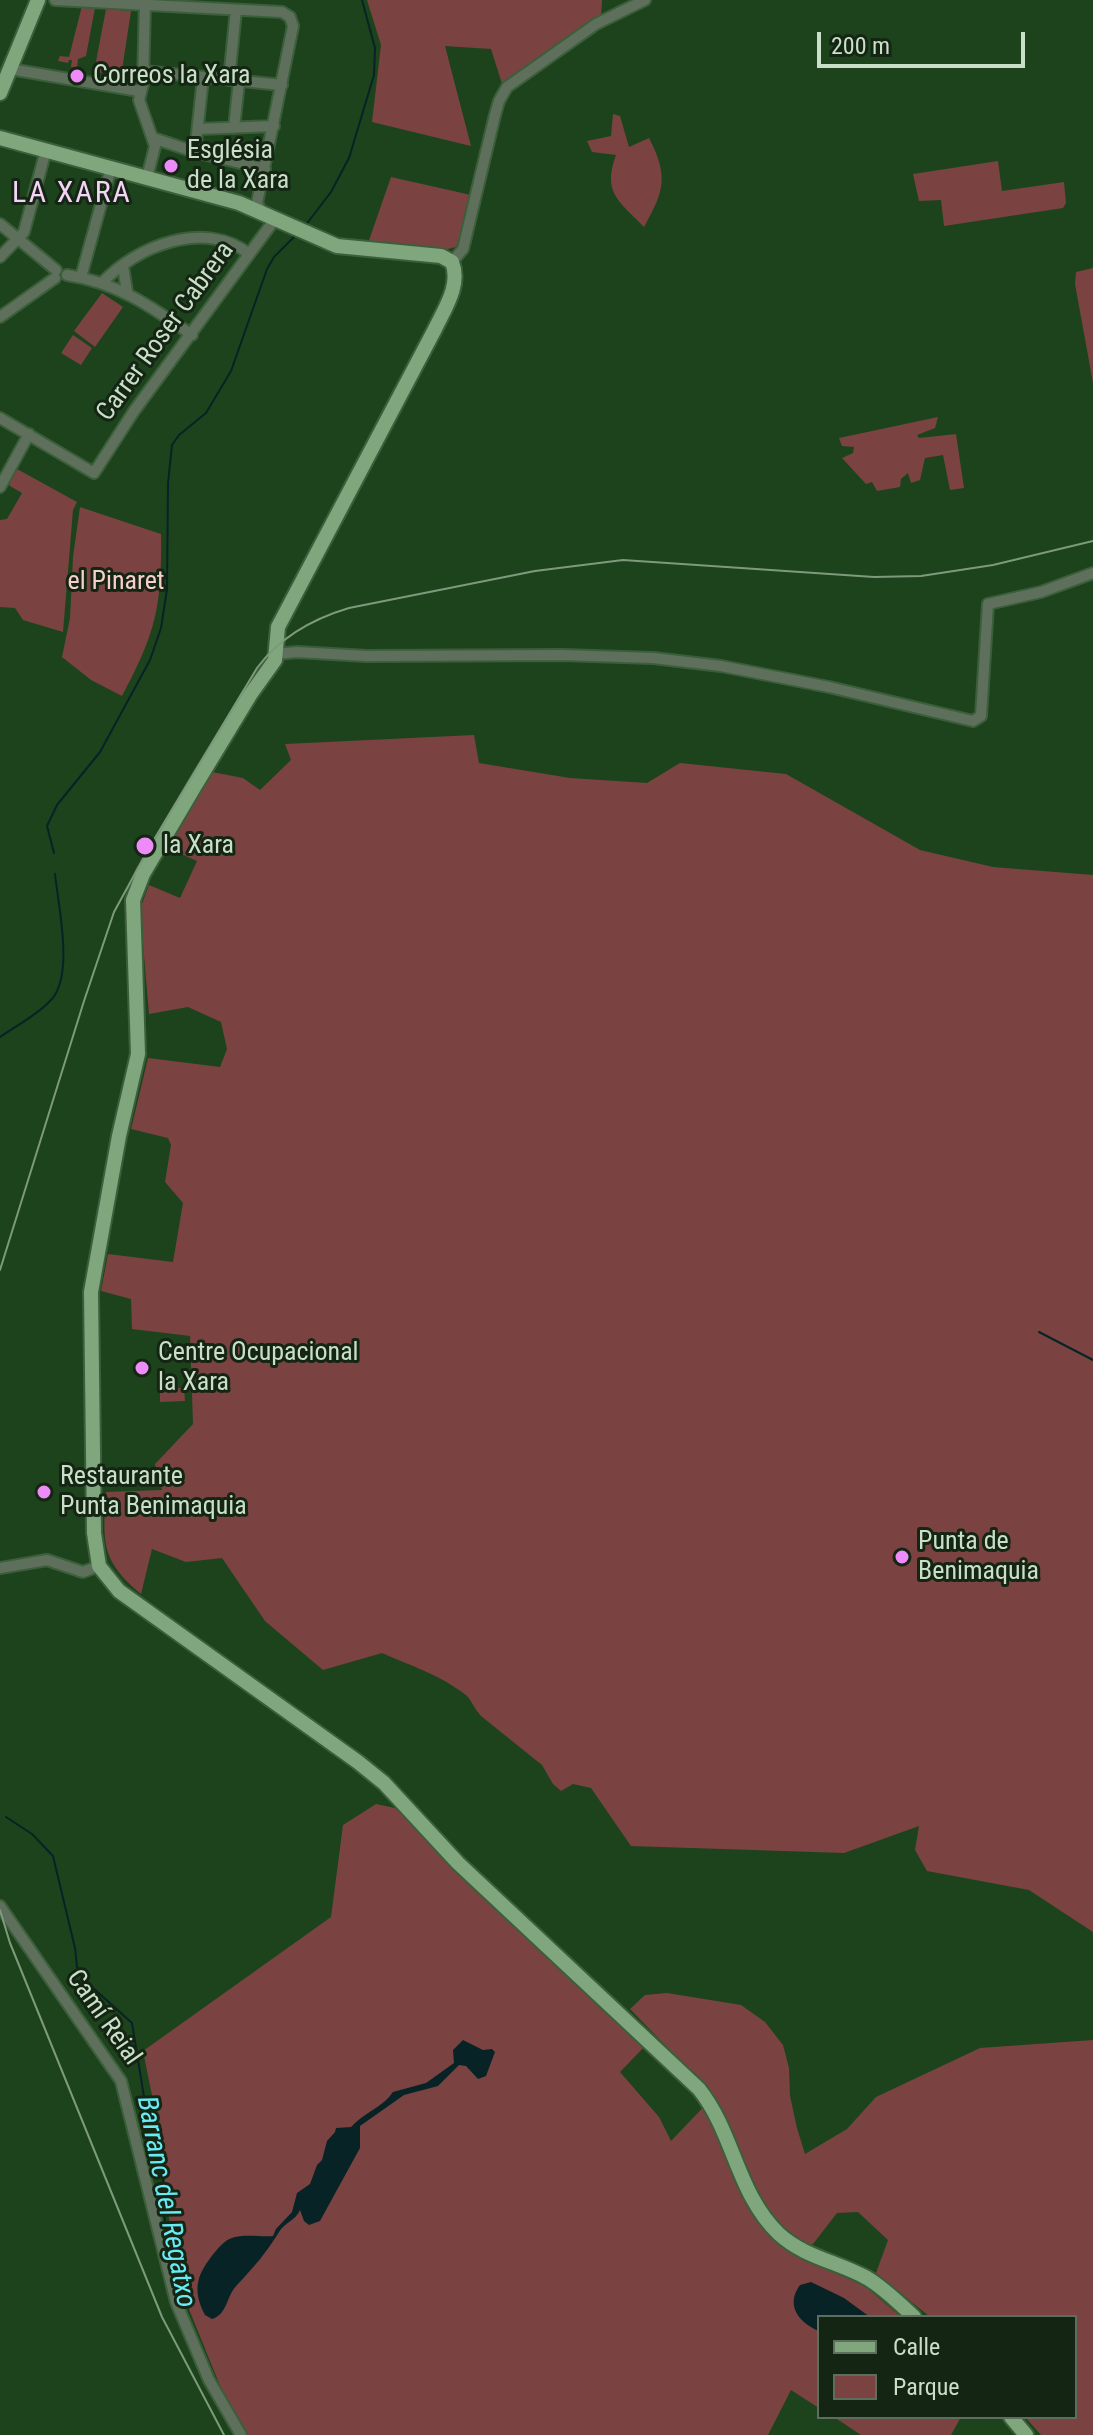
<!DOCTYPE html>
<html>
<head>
<meta charset="utf-8">
<style>
  body { margin:0 }
  #map { position:relative; width:1093px; height:2435px; overflow:hidden; background:#1d431c; font-family:"Roboto Condensed",sans-serif }
  canvas { display:block }
  .legend { position:absolute; left:817px; top:2315px; width:260px; height:104px; box-sizing:border-box; background:#152514; border:2px solid #5d6f5c; margin:0; padding:10px 14px; list-style:none; font-size:24px; color:#cadfc8 }
  .legend li { display:flex; align-items:center; gap:16px; height:40px }
  .legend b { width:40px; border:2px solid #5d6f5c }
  .scale { position:absolute; left:817px; top:32px; width:208px; height:36px; box-sizing:border-box; border:4px solid #cadfc8; border-top:0; padding-left:10px; font-size:24px; line-height:28px; white-space:nowrap; color:#cadfc8; -webkit-text-stroke:6px #152514; paint-order:stroke }
</style>
</head>
<body>
<div id="map">
<canvas width="1093" height="2435"></canvas>
<ul class="legend">
<li><b style="height:10px;background:#80a67d"></b>Calle</li>
<li><b style="height:22px;background:#7a4341"></b>Parque</li>
</ul>
<div class="scale">200 m</div>
</div>
<script>
const c = document.querySelector('canvas').getContext('2d');
c.lineJoin = 'round';
function fillPath(path, color) { c.fillStyle = color; c.fill(path, 'evenodd'); }
function trace(path, color, width, dash) { c.strokeStyle = color; c.lineWidth = width; c.lineCap = dash ? 'butt' : 'round'; c.setLineDash(dash || []); c.stroke(path); }
function label(font, color, halo, rows, align = 'center') {
  c.font = font + ' "Roboto Condensed",sans-serif'; c.lineWidth = 6; c.setLineDash([]); c.textBaseline = 'middle'; c.strokeStyle = halo; c.fillStyle = color; for (const [text, x, y, turn = 0] of rows) {
    c.save(); c.translate(x, y); c.rotate((+turn || 0) * Math.PI / 180); c.textAlign = isNaN(turn) ? turn : align; if (halo) c.strokeText(text, 0, 0); c.fillText(text, 0, 0); c.restore();
  }
}
fillPath(new Path2D(`
  M 367,0 L 602,0 L 601,17 L 503,87 L 491,49 L 445,46 L 471,146 L 372,122 L 381,45 Z
  M 82,6 L 95,8 L 86,56 L 78,59 L 77,68 L 71,67 L 72,60 L 69,60 L 68,63 L 58,61 L 60,56 L 69,57 Z
  M 106,9 L 131,11 L 122,70 L 105,67 L 103,73 L 94,72 Z
  M 613,114 L 620,116 L 629,147 L 649,138 C 669,177 664,191 644,227 C 619,201 602,193 616,155 L 592,152 L 587,141 L 611,136 Z
  M 998,161 L 1002,191 L 1064,182 L 1066,203 L 1063,208 L 944,226 L 941,200 L 919,201 L 913,174 Z
  M 391,177 L 471,195 L 463,233 L 456,247 L 440,251 L 367,246 Z
  M 1093,268 L 1093,383 L 1075,284 L 1076,272 Z
  M 102,293 L 123,307 L 95,347 L 74,331 Z
  M 73,335 L 92,348 L 81,365 L 61,353 Z
  M 938,417 L 935,428 L 917,435 L 919,438 L 956,434 L 964,488 L 950,490 L 943,455 L 925,458 L 920,480 L 911,483 L 908,473 L 901,479 L 900,487 L 877,491 L 872,482 L 866,484 L 842,458 L 853,453 L 854,447 L 842,446 L 839,438 Z
  M 17,469 L 77,502 L 73,510 L 63,632 L 23,620 L 15,608 L 0,607 L 0,520 L 7,519 L 22,493 L 10,486 L 7,481 Z
  M 80,507 L 161,534 C 162,606 156,633 122,696 L 91,680 L 62,657 L 70,618 L 73,557 Z
  M 474,735 L 479,763 L 570,778 L 647,783 L 680,763 L 786,774 L 920,850 L 993,867 L 1093,875 L 1093,1932 L 1029,1890 L 927,1871 L 915,1850 L 919,1826 L 844,1853 L 631,1846 L 591,1788 L 573,1784 L 561,1791 L 553,1784 L 542,1765 L 481,1716 C 475,1710 472,1701 467,1696 C 443,1676 409,1665 382,1653 L 323,1670 L 265,1621 L 222,1558 L 186,1562 L 152,1549 L 141,1594 C 100,1560 103,1541 106,1492 L 162,1490 L 155,1464 L 193,1424 L 190,1336 L 132,1329 L 131,1299 L 101,1291 L 108,1254 L 173,1262 L 183,1203 L 165,1182 L 171,1145 L 168,1138 L 131,1129 L 148,1058 L 220,1067 L 227,1049 L 221,1022 L 188,1007 L 149,1014 L 140,909 L 149,885 L 180,898 L 197,861 L 168,848 L 212,772 L 243,778 L 260,790 L 291,760 L 285,744 Z
  M 160,1388 L 184,1388 L 185,1401 L 160,1402 Z
  M 376,1804 L 395,1808 L 648,2043 L 620,2072 L 659,2117 L 671,2141 L 714,2096 L 630,2009 L 645,1995 L 667,1993 L 741,2005 L 765,2022 L 783,2045 L 789,2068 L 790,2096 L 797,2128 L 805,2154 L 847,2129 L 876,2097 L 980,2048 L 1093,2040 L 1093,2435 L 1041,2435 L 1025,2417 L 1075,2417 L 1075,2317 L 930,2317 L 876,2273 L 888,2240 L 858,2212 L 837,2213 L 813,2244 L 787,2250 L 866,2287 L 901,2317 L 819,2317 L 819,2408 L 791,2390 L 768,2435 L 244,2435 L 225,2398 L 182,2292 L 165,2195 L 165,2159 L 143,2051 L 331,1917 L 343,1825 Z
  M 834,2417 L 961,2417 L 951,2435 L 861,2435 Z`), '#7a4341');
fillPath(new Path2D(`
  M 463,2040 L 483,2050 L 492,2049 L 495,2052 L 486,2076 L 478,2079 L 466,2066 L 459,2065 L 438,2086 L 404,2095 L 360,2126 L 360,2148 L 320,2221 L 309,2225 L 304,2221 L 300,2210 C 296,2220 284,2223 279,2232 C 267,2252 253,2268 237,2285 C 226,2296 228,2314 212,2319 L 205,2315 C 191,2288 198,2273 215,2252 C 221,2245 226,2239 235,2237 C 247,2234 261,2237 273,2236 L 276,2229 L 292,2212 L 297,2193 L 310,2184 L 317,2165 L 322,2160 L 327,2141 L 335,2132 L 336,2128 L 351,2127 C 365,2112 383,2107 393,2092 L 426,2083 L 454,2063 L 453,2050 Z
  M 811,2282 L 844,2298 L 870,2317 L 819,2317 L 819,2331 C 799,2323 785,2305 800,2285 Z`), '#072326');
trace(new Path2D(`
  M 305,226 L 331,192 L 349,158 L 374,75 L 375,48 L 362,0
  M 54,853 L 47,826 L 57,805 L 100,752 L 150,660 L 161,628 L 167,589 L 168,483 L 172,445 L 179,435 L 206,413 L 231,371 L 267,269 L 274,257 L 295,236
  M 0,1037 C 16,1026 37,1015 50,1001 C 75,977 58,905 55,874
  M 1039,1332 L 1093,1360
  M 6,1817 L 32,1834 L 53,1856 L 75,1948 L 77,1967 L 83,1979 L 132,2023 L 144,2097 L 163,2163 L 163,2209 L 174,2274`), '#072326', 2);
const minor = new Path2D(`
  M 55,0 L 282,12 L 290,17 L 293,26 L 257,203 L 261,211
  M 145,2 L 143,84 L 139,100 L 155,146 L 147,178
  M 10,69 L 139,91
  M 143,71 L 282,85
  M 229,80 L 236,10
  M 234,128 L 239,81
  M 198,129 L 274,126
  M 153,138 L 195,152 L 265,169
  M 195,152 L 203,78
  M 0,224 L 56,270
  M 0,257 L 24,232 L 46,150
  M 452,262 L 463,249 L 495,115 L 499,101 L 507,87 L 596,24 L 645,0
  M 123,266 L 127,292
  M 67,275 C 116,282 152,307 192,335
  M 81,277 L 111,168
  M 102,283 C 136,246 205,219 249,254
  M 0,317 L 55,278
  M 0,418 L 94,473 L 134,411 L 275,219
  M 0,487 L 29,434
  M 276,654 L 297,652 L 367,656 L 562,655 L 653,658 L 721,666 L 829,687 L 973,721 L 981,716 L 988,604 L 1041,592 L 1093,573
  M 0,1568 L 47,1560 L 83,1572 L 99,1566
  M 0,1906 L 121,2081 L 176,2302 L 209,2380 L 241,2435`);
const major = new Path2D(`
  M 0,93 L 38,0
  M 0,138 L 239,203 L 337,246 L 441,256 L 452,262 C 461,285 445,308 435,329 L 278,627 L 275,660 L 250,695 L 196,784 L 143,874 L 133,900 L 138,1054 L 119,1136 L 91,1292 L 94,1533 L 99,1566 L 119,1591 L 358,1762 L 384,1783 L 458,1863 L 699,2089 C 734,2133 737,2194 779,2234 C 804,2257 838,2262 867,2278 C 884,2288 900,2304 914,2317
  M 1011,2417 L 1026,2435`);
trace(minor, '#3c5f3b', 14);
trace(major, '#3c5f3b', 18);
trace(minor, '#5e705c', 10);
trace(major, '#80a67d', 14);
trace(new Path2D(`
  M 0,1270 L 84,1001 L 114,912 L 149,848 L 257,668 C 280,637 312,619 349,608 L 535,571 L 623,560 L 874,577 L 921,576 L 993,565 L 1093,541
  M 0,1910 L 10,1943 L 162,2317 L 224,2435`), '#7e9a7c', 2);
for (const [x, y, r, color] of [
  [77,76,8,"#ed8cf9"],
  [171,166,8,"#ed8cf9"],
  [145,846,10,"#ed8cf9"],
  [142,1368,8,"#ed8cf9"],
  [44,1492,8,"#ed8cf9"],
  [902,1557,8,"#ed8cf9"]
]) { const dot = new Path2D(); dot.arc(x, y, r, 0, 2 * Math.PI); c.fillStyle = color; c.fill(dot); trace(dot, '#152514', 3); }
label('26px', '#cadfc8', '#152514', [
  ["Correos la Xara",93,76],
  ["Església",187,151],
  ["de la Xara",187,181],
  ["la Xara",163,846],
  ["Centre Ocupacional",158,1353],
  ["la Xara",158,1383],
  ["Restaurante",60,1477],
  ["Punta Benimaquia",60,1507],
  ["Punta de",918,1542],
  ["Benimaquia",918,1572]
], 'left');
label('26px', '#cadfc8', '#152514', [
  ["Carrer Roser Cabrera",166,332,-54],
  ["Camí Reial",103,2018,55]
]);
label('26px', '#f8cfcc', '#152514', [
  ["el Pinaret",116,582]
]);
label('italic 28px', '#69ebf6', '#152514', [
  ["Barranc del Regatxo",165,2202,79]
]);
c.letterSpacing = '2px';
label('30px', '#f5d4f8', '#152514', [
  ["LA XARA",72,194]
]);
c.letterSpacing = '0px';
</script>
</body>
</html>
